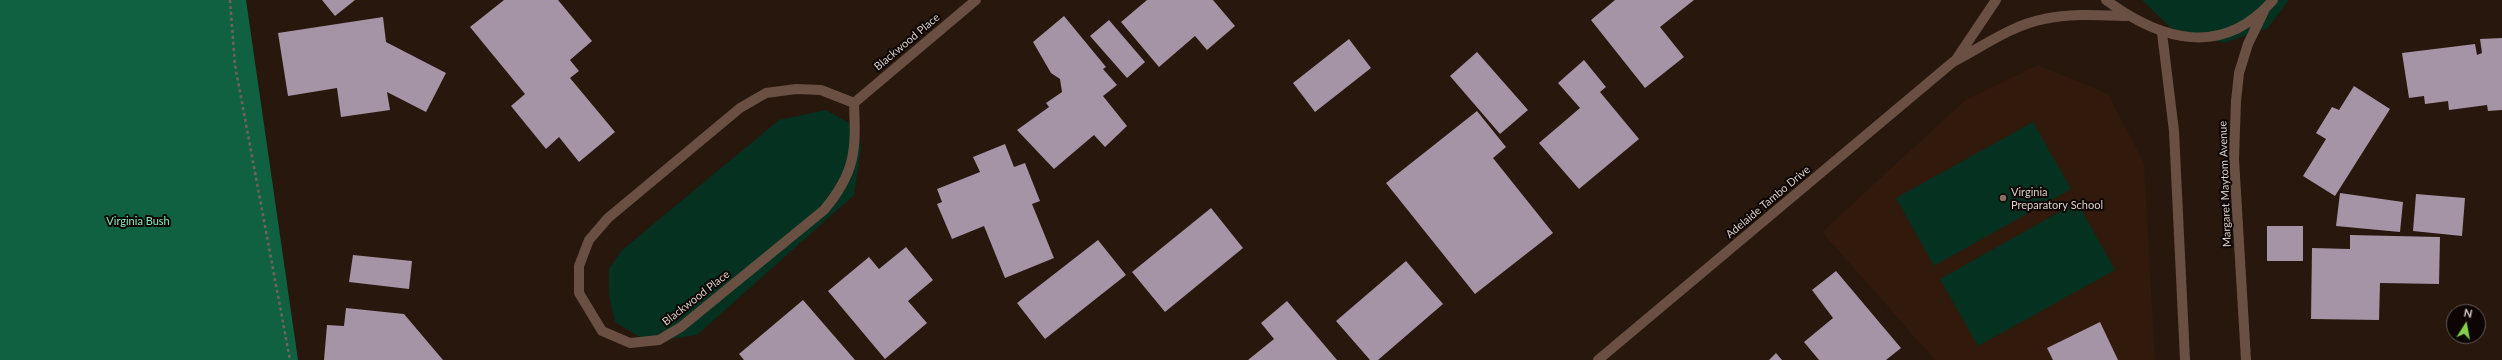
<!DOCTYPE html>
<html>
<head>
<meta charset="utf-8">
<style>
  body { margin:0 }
  #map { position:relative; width:2502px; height:360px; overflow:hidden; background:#28170d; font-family:Lato,sans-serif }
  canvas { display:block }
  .north { position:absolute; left:2446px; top:304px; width:40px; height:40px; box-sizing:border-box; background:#0c0503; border:1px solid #605753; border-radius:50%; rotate:11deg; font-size:11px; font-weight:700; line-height:16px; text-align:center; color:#ddd1ca }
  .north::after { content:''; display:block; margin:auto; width:14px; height:18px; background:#85cf4c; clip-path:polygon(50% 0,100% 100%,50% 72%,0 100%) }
</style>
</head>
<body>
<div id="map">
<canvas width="2502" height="360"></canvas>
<div class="north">N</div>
</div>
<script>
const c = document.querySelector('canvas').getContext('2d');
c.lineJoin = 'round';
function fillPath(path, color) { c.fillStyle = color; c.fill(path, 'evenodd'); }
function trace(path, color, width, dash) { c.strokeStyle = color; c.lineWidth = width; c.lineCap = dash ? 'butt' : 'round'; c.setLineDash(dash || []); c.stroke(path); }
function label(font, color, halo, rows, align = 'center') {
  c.font = font + ' Lato,sans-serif'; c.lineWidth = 4; c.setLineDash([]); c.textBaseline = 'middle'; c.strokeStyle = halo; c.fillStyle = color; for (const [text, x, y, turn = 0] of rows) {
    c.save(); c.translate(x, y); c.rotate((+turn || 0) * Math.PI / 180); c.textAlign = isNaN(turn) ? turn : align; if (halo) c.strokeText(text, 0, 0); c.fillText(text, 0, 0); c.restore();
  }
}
fillPath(new Path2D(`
  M 2038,65 L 2108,94 L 2144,163 L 2155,360 L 1935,360 L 1822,232 L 1964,101 Z`), '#311a0c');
fillPath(new Path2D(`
  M 2142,0 L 2289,0 L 2268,28 L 2224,43 L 2171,28 Z
  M 826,110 L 858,128 L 861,148 L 854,195 L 697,335 L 648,342 L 615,322 L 609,294 L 609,269 L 621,251 L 779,120 Z
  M 2033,122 L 2071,189 L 1934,266 L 1896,198 Z
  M 2077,202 L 2115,270 L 1978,346 L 1940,279 Z`), '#043120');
fillPath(new Path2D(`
  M 0,0 L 246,0 L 298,360 L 0,360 Z`), '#0f6142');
fillPath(new Path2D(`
  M 322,0 L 355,0 L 335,16 Z
  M 504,0 L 558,0 L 592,41 L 570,60 L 579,71 L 570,78 L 615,132 L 579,162 L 559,137 L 546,149 L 511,106 L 525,94 L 470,27 Z
  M 1147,0 L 1213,0 L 1235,26 L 1207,50 L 1195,36 L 1159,67 L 1121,22 Z
  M 1615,0 L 1694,0 L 1660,27 L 1684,57 L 1645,88 L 1591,20 Z
  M 1064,16 L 1106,67 L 1103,69 L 1117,85 L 1103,96 L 1127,126 L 1105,147 L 1094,135 L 1054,169 L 1017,130 L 1049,107 L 1046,103 L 1062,92 L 1060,79 L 1051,73 L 1033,42 Z
  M 383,17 L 386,42 L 446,73 L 426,112 L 387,92 L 390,110 L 341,117 L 337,88 L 288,96 L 278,33 Z
  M 1109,20 L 1145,62 L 1127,78 L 1090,36 Z
  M 2502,38 L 2502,110 L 2488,111 L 2487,105 L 2449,110 L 2448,101 L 2425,104 L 2424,96 L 2409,98 L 2402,53 L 2475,44 L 2477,55 L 2482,53 L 2480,39 Z
  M 1349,39 L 1371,68 L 1315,112 L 1293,83 Z
  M 1477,52 L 1528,110 L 1500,134 L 1450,76 Z
  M 1584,60 L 1606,87 L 1600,92 L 1639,139 L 1579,189 L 1539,143 L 1580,108 L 1558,83 Z
  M 2354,86 L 2390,109 L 2335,196 L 2303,176 L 2326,139 L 2316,133 L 2332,107 L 2339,110 Z
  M 1477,111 L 1506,147 L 1493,158 L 1553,233 L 1475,294 L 1386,183 Z
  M 1005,144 L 1014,167 L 1025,163 L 1040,201 L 1032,204 L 1054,258 L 1005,278 L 984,226 L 952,239 L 937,204 L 942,202 L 937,189 L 980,172 L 973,157 Z
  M 2340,193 L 2403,202 L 2400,232 L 2336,226 Z
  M 2416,194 L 2465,198 L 2462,236 L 2413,231 Z
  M 1211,208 L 1243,248 L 1165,312 L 1132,272 Z
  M 2267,226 L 2303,226 L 2303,261 L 2267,261 Z
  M 2350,235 L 2440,237 L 2439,284 L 2380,283 L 2379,320 L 2311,319 L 2312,248 L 2350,249 Z
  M 1098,240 L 1126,275 L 1045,339 L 1017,303 Z
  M 906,247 L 933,280 L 908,301 L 927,323 L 885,359 L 828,291 L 869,257 L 879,269 Z
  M 353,255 L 412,261 L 409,289 L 349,282 Z
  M 1406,261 L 1443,304 L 1378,360 L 1370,360 L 1336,321 Z
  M 1836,271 L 1901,348 L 1886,360 L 1819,360 L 1804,342 L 1833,318 L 1812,290 Z
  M 803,300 L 855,360 L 744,360 L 739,354 Z
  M 1287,301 L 1337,360 L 1248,360 L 1274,339 L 1261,323 Z
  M 346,308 L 404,314 L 443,360 L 324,360 L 327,325 L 344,326 Z
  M 2100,322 L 2118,360 L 2053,360 L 2047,348 Z
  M 1776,353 L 1782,360 L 1769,360 Z`), '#a593a6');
trace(new Path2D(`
  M 230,0 L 235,65 L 290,360`), '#72635a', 2.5, [3, 3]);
trace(new Path2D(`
  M 1955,61 L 1996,0
  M 796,89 L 821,90 L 854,103 C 856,150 856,172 824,210 L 681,327 L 659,340 L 630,343 L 602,331 L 579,293 L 579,266 L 589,240 L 608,218 L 740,108 L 766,93 Z
  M 854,103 L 976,0
  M 1598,360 L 1953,62 C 1982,47 2012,25 2044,19 C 2071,13 2099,15 2127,16`), '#695042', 10);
trace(new Path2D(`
  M 2106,0 C 2161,41 2223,58 2273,0
  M 2162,33 L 2174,131 L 2185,360
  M 2246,360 L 2234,159 L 2236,101 L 2239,73 L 2248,44 L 2264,11`), '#695042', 10);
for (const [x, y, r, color] of [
  [2003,198,4,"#8d6e63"]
]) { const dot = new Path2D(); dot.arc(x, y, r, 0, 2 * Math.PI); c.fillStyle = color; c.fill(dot); trace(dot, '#0c0503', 1.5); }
label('11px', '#ddd1ca', '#0c0503', [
  ["Blackwood Place",907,42,-40],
  ["Margaret Maytom Avenue",2225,184,-92],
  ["Adelaide Tambo Drive",1768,202,-40],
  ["Blackwood Place",696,298,-38]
]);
label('11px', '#ddd1ca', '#0c0503', [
  ["Virginia",2011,192],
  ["Preparatory School",2011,205]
], 'left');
label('11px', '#84ecbb', '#0c0503', [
  ["Virginia Bush",138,221]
]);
</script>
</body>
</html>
